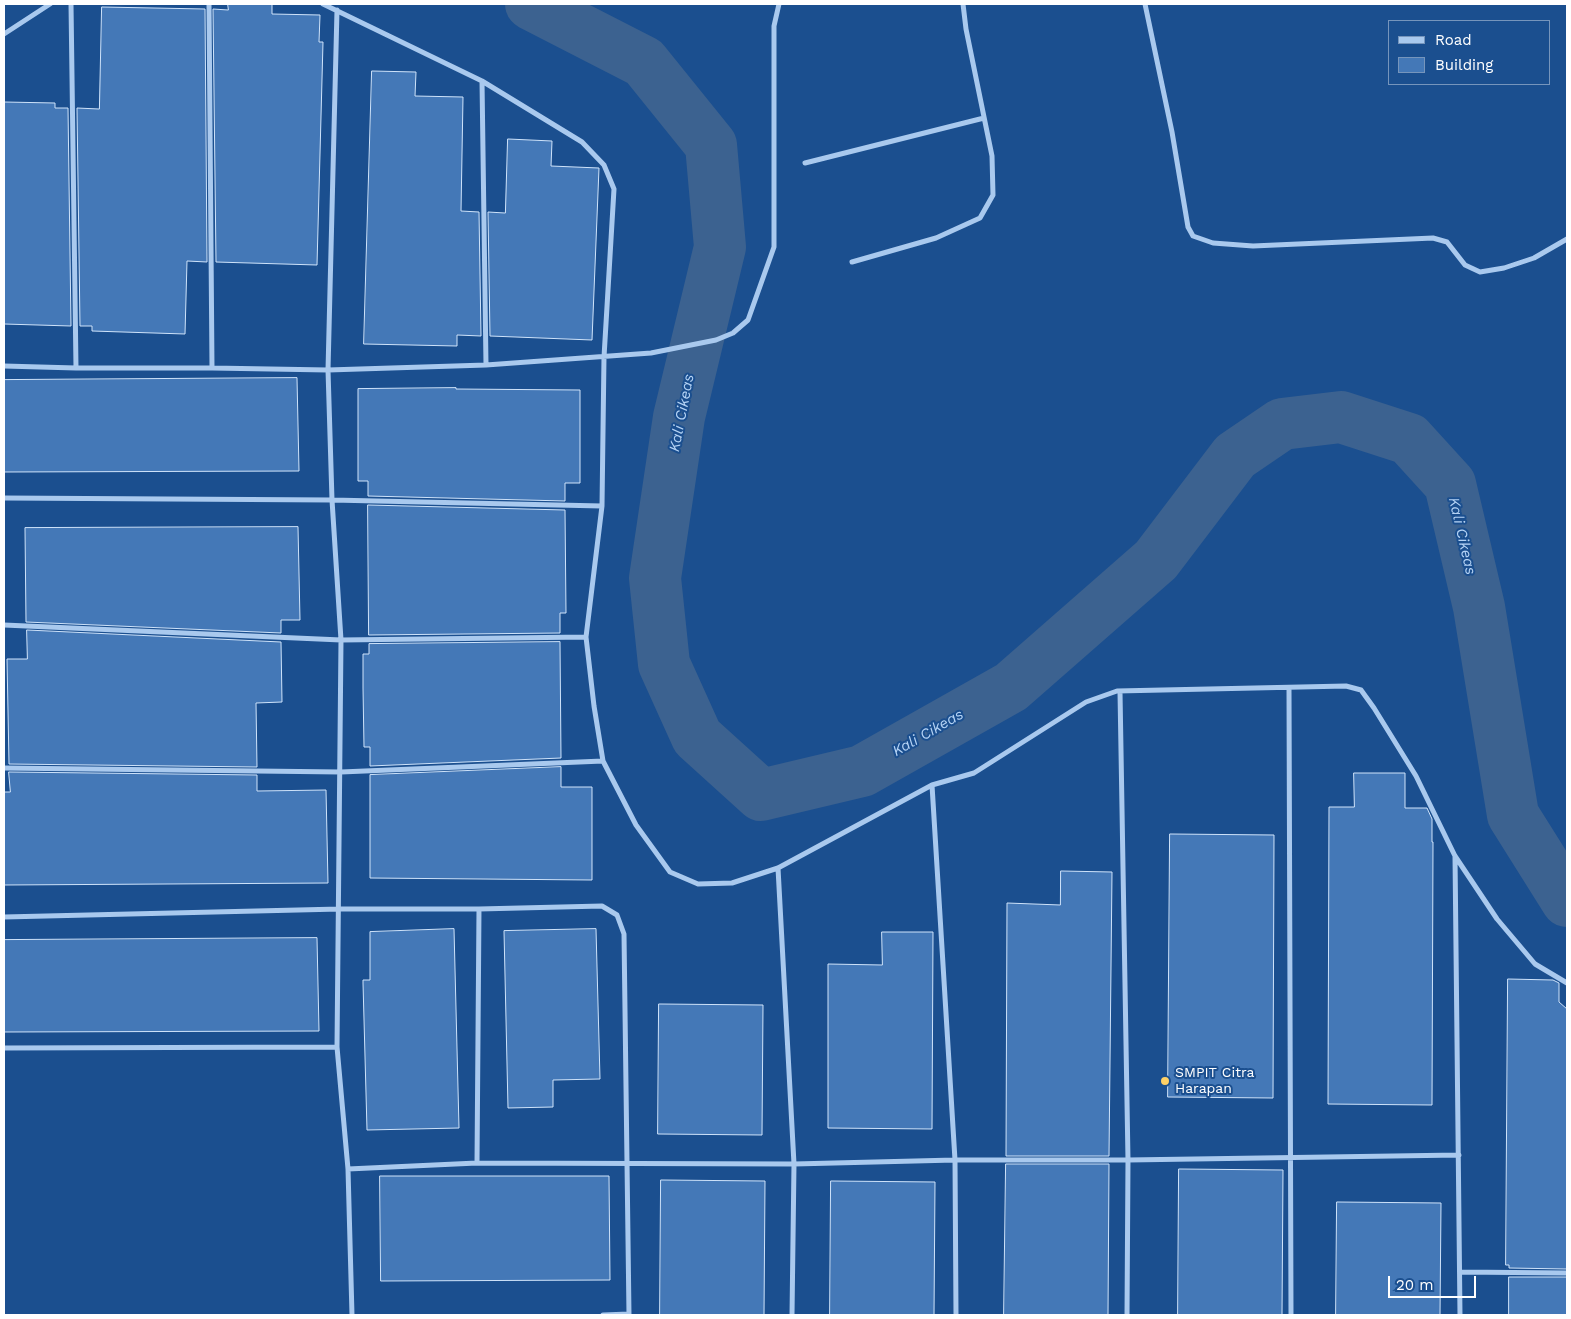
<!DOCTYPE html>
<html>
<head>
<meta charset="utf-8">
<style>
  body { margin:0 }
  #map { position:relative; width:1571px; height:1319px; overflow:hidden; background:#1b4f8f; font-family:"Work Sans",sans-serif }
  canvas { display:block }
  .frame { position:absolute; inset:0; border:5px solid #fff; pointer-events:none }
  .legend { position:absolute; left:1388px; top:20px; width:162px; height:65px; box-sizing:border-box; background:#1b4f8f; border:1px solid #7695bc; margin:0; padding:6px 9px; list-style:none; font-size:15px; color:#fff }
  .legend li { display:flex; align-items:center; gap:10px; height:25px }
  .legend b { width:25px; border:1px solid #7695bc }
  .scale { position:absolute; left:1388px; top:1276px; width:88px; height:22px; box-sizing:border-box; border:2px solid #fff; border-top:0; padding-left:6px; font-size:15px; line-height:18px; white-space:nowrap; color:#fff; -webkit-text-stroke:4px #1b4f8f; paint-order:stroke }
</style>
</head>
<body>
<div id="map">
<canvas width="1571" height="1319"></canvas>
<div class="frame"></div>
<ul class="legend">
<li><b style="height:6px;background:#a9c9ee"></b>Road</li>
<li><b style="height:14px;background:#4478b7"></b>Building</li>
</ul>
<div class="scale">20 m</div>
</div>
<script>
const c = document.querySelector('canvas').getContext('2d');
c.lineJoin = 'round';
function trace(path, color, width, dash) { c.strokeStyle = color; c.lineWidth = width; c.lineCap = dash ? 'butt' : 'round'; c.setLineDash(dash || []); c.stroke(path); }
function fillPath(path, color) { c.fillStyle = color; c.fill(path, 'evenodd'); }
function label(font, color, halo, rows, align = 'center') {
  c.font = font + ' "Work Sans",sans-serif'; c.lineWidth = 4; c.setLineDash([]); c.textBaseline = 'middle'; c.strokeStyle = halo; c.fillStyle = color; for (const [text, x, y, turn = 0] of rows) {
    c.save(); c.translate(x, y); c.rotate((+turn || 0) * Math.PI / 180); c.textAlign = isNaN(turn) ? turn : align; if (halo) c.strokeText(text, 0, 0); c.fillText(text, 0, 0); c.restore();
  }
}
trace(new Path2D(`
  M 531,4 L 644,62 L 711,145 L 720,247 L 679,417 L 655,578 L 664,664 L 697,737 L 761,795 L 862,771 L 1011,687 L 1156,560 L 1235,456 L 1282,424 L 1341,417 L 1409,439 L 1450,484 L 1479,607 L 1513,815 L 1567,901`), '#3c6290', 52);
const building = new Path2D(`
  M 228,4 L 272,4 L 272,14 L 320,15 L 319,42 L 323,42 L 317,265 L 216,262 L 213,9 L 228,10 Z
  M 102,7 L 205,9 L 207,262 L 187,261 L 185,334 L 92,331 L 92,326 L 80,326 L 77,108 L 99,109 Z
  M 372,71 L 416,72 L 415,96 L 463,97 L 461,211 L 479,212 L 481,336 L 457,335 L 457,346 L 364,344 Z
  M 4,102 L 55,103 L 55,108 L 68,108 L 71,326 L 4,324 Z
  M 508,139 L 552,141 L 551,166 L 599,168 L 592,340 L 490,336 L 488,212 L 505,213 Z
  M 297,378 L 299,471 L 4,472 L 4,380 Z
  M 456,388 L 456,389 L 580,390 L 580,483 L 565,483 L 565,501 L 368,496 L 368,481 L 358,481 L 358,389 Z
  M 368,505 L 565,510 L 566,613 L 560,613 L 560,633 L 369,635 Z
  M 298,527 L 300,620 L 281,620 L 281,633 L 26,622 L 25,528 Z
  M 27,630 L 281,642 L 282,702 L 256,703 L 257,767 L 9,764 L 7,659 L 27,659 Z
  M 560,642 L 561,758 L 370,766 L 370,747 L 364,747 L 363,688 L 363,654 L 369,654 L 369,644 Z
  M 561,767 L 561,787 L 592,787 L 592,880 L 370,878 L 370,775 Z
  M 9,772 L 257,775 L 257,791 L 326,790 L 328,883 L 4,885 L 4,792 L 10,792 Z
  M 1354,773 L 1405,773 L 1405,808 L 1427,808 L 1432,819 L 1432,842 L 1433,842 L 1432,1105 L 1328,1104 L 1329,807 L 1354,807 Z
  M 1170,834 L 1274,835 L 1273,1098 L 1168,1097 Z
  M 1061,871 L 1112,872 L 1109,1156 L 1006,1156 L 1007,903 L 1060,905 Z
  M 454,929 L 459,1128 L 367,1130 L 363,983 L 363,980 L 370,980 L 370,932 Z
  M 596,929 L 600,1079 L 553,1080 L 553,1107 L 508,1108 L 504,931 Z
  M 882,932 L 933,932 L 932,1129 L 828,1128 L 828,964 L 882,965 Z
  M 317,938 L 319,1031 L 4,1032 L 4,940 Z
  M 1508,979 L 1553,980 L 1559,983 L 1559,1002 L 1567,1009 L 1567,1269 L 1509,1268 L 1509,1265 L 1506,1265 Z
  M 659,1004 L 763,1005 L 762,1135 L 658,1134 Z
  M 1006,1164 L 1109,1164 L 1108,1315 L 1004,1315 Z
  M 1179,1169 L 1283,1170 L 1282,1315 L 1178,1315 Z
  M 380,1176 L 609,1176 L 610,1280 L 381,1281 Z
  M 661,1180 L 765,1181 L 764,1315 L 660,1315 Z
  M 831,1181 L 935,1182 L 934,1315 L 830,1315 Z
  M 1337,1202 L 1441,1203 L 1440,1315 L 1336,1315 Z
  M 1509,1277 L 1567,1277 L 1567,1315 L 1509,1315 Z`);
fillPath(building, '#4478b7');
trace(building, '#cfe3fa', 1);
trace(new Path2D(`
  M 71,4 L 76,368
  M 209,4 L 212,368
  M 323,4 L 482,81 L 582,142 L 604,165 L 614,189 L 604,357 L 602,506 L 586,637 L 594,706 L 603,761 L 636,825 L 670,872 L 698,884 L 732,883 L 778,868 L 932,785 L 974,773 L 1086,702 L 1117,691 L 1346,686 L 1361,690 L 1374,708 L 1416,776 L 1455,856 L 1497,919 L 1535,964 L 1567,983
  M 1145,4 L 1172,132 L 1188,227 L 1193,236 L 1213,243 L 1253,246 L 1433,238 L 1447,242 L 1465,265 L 1480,272 L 1504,268 L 1534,258 L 1567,239
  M 337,10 L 328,370 L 332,500 L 341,640 L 337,1047 L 348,1169 L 352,1315
  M 4,34 L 50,4
  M 482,81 L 486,365
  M 805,163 L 984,118
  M 852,262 L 936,238 L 980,218 L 993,195 L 992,156 L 966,29 L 963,4
  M 4,366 L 76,368 L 212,368 L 328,370 L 486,365 L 651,353 L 716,340 L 733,333 L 748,320 L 774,247 L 774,26 L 779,4
  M 4,498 L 332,500 L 602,506
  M 4,625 L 341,640 L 586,637
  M 1289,688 L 1291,1315
  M 1120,692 L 1128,1160 L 1127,1315
  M 4,768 L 341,772 L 603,761
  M 932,785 L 955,1160 L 956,1315
  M 1455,856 L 1460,1315
  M 778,868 L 794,1164 L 792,1315
  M 4,917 L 340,909 L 479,909 L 602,906 L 617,915 L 624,934 L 629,1315
  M 4,1048 L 337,1047
  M 477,1163 L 479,909
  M 348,1169 L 477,1163 L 794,1164 L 955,1160 L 1128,1160 L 1459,1155
  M 1460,1272 L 1567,1273
  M 603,1315 L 629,1314`), '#a9c9ee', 5);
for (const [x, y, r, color] of [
  [1165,1081,5,"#ffd166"]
]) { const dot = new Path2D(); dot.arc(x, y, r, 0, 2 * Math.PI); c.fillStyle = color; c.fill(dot); trace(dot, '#1b4f8f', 2); }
label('14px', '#fff', '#1b4f8f', [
  ["SMPIT Citra",1175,1073],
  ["Harapan",1175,1089]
], 'left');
label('italic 15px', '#b5d3f5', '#1b4f8f', [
  ["Kali Cikeas",682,413,-79],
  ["Kali Cikeas",1462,536,77],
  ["Kali Cikeas",928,733,-30]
]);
</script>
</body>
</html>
